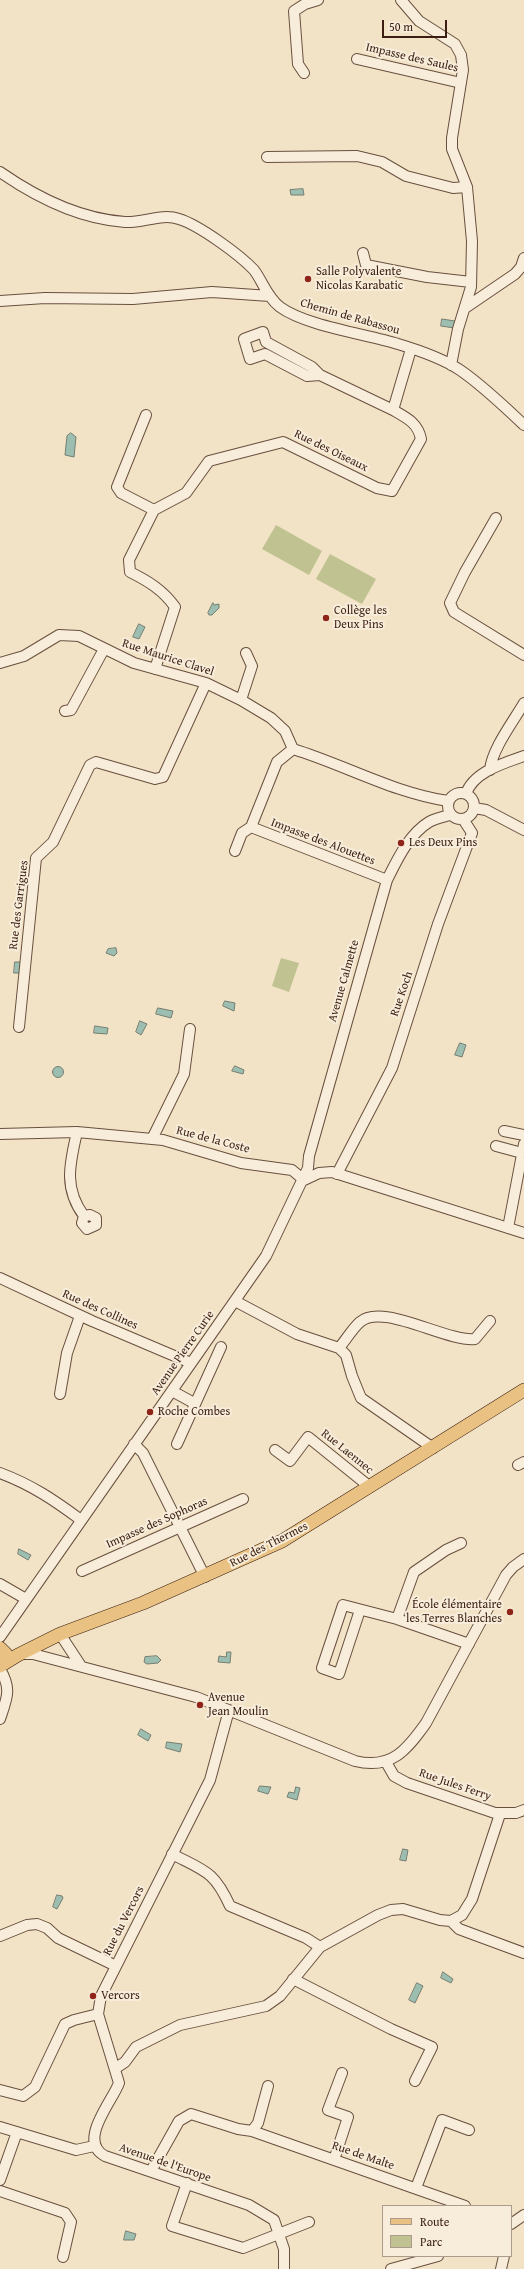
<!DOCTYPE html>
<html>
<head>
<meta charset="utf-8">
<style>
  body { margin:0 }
  #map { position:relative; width:524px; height:2269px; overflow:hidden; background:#f2e3c6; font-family:"Gentium Book Plus",serif }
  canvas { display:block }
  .legend { position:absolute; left:382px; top:2205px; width:130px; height:52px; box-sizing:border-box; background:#f7edda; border:1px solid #ac9a8a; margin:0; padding:5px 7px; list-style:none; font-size:12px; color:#3b1e11 }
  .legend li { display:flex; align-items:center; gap:8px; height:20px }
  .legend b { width:20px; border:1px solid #ac9a8a }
  .scale { position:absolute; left:382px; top:20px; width:65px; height:18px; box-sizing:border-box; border:2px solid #3b1e11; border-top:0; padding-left:5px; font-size:12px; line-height:14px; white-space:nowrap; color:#3b1e11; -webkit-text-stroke:3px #f7edda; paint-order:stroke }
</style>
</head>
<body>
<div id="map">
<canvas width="524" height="2269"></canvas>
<ul class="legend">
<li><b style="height:5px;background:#e9c283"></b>Route</li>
<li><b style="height:11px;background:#c0c291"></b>Parc</li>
</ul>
<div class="scale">50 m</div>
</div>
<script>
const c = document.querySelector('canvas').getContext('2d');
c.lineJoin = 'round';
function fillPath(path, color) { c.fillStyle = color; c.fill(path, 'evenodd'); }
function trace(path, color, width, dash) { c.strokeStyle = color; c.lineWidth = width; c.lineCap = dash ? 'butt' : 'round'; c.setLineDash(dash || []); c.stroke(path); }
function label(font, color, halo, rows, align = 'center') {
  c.font = font + ' "Gentium Book Plus",serif'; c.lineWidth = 4; c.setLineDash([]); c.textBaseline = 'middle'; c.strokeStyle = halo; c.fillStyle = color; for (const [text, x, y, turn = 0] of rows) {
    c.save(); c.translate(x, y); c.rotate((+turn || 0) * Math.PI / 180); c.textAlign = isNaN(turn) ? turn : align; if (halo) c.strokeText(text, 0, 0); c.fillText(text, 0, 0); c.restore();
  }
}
fillPath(new Path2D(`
  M 276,525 L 322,551 L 309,575 L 262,549 Z
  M 330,554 L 376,579 L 362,604 L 316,579 Z
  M 281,958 L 299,963 L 289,992 L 272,986 Z`), '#c0c291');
const water = new Path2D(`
  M 303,189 L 304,195 L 291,195 L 290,190 Z
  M 442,319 L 455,321 L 454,328 L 441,326 Z
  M 71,433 L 76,437 L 74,457 L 65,455 L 67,436 Z
  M 213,603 L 214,605 L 219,604 L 219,608 L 212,615 L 209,615 L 208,613 Z
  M 139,624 L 145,627 L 139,639 L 133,637 Z
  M 116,948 L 117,953 L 114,956 L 106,953 L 108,949 Z
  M 15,962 L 21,962 L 20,973 L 14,973 Z
  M 225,1001 L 235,1003 L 234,1011 L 223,1006 Z
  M 158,1008 L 173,1011 L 171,1018 L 156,1014 Z
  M 140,1021 L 147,1024 L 141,1035 L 136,1032 Z
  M 95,1026 L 108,1028 L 107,1034 L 94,1033 Z
  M 460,1043 L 466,1045 L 462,1057 L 455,1055 Z
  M 235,1066 L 244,1070 L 243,1074 L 232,1071 Z
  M52.5 1072a5.5 5.5 0 1 1 11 0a5.5 5.5 0 1 1-11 0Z
  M 19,1549 L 31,1555 L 28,1560 L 18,1554 Z
  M 227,1652 L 231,1652 L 230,1663 L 218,1662 L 219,1656 L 226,1657 Z
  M 157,1656 L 161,1660 L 158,1663 L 147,1664 L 144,1662 L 145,1657 Z
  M 141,1729 L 151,1735 L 148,1741 L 138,1735 Z
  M 167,1742 L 182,1744 L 180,1752 L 166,1748 Z
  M 260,1786 L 271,1787 L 268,1794 L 258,1791 Z
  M 296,1787 L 300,1788 L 297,1800 L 287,1797 L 289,1792 L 294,1793 Z
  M 403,1849 L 408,1850 L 406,1861 L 400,1860 Z
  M 57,1895 L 62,1896 L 63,1898 L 57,1909 L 53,1907 Z
  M 443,1972 L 453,1979 L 451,1983 L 441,1978 Z
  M 417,1983 L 423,1986 L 415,2003 L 409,2000 Z
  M 126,2231 L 136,2234 L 134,2240 L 124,2240 Z`);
fillPath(water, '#9cbeb1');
trace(water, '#757e71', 1);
const minor = new Path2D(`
  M 401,0 L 419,21 L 455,44 L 461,55 L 463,70 L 452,138 L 452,149 L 467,187 L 472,241 L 471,287 L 458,329 L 451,365
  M 357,59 L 461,83
  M 304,73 L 298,64 L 294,11 L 305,4 L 318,0
  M 267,157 L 357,156 L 382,162 L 406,176 L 453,188 L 467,187
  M 0,172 C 36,197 80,219 125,222 C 143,223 162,213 179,219 C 199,225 240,255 254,270 C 263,282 267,297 280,307 C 306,326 366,334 398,344 C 418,350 442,358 460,370 C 482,385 504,406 524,425
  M 363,253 L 366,265 L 427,277 L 471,282
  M 0,301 L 45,298 L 133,299 L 212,292 L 270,296
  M 465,308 L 515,274 L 521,267 L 524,258
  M 320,375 L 307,376 L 265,354 L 250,359 L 244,339 L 263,332 L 266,342 L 312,367 L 320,375 L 393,410
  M 146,415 L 117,487 L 121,493 L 154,510
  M 496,518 L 465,572 L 450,603 L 454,612 L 524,655
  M 0,663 L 24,656 L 59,635 L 79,636 L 134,663 L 206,683 L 241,700 L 271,718 L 285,731 L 293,749 C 345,765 394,793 448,801
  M 155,669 L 175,607 C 163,590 148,581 130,572 L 129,560 L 154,510 L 186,493 L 209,461 L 283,442 L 377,488 L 392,491 L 421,439 C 418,423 407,418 393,410 L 411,349
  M 241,700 L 252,666 L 246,653
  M 65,711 L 71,710 L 104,649
  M 490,770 C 492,749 513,722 524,703
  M448 806a13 13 0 1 1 26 0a13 13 0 1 1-26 0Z
  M 466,794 C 473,772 504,763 524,756
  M 474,808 L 486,810 L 524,830
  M 251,827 L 387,880
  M 235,851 L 242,833 L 251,827 L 277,762 L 293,749
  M 19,1027 L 36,858 L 53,842 L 90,765 L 96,762 L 155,779 L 163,777 L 206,683
  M 504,1131 L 524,1135
  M 77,1132 C 70,1163 63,1188 84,1216 L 82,1223 L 87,1229 L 96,1225 L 96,1218 L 90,1215 L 84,1216
  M 0,1134 L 77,1132 L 163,1140 L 241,1163 L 292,1170 L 304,1180
  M 152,1139 L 184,1074 L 190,1029
  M 496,1146 L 522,1153
  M 337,1174 L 392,1068 L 438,924 L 472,833 L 463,819
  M 304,1180 L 319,1173 L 332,1172 L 524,1233
  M 508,1228 L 524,1144
  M 0,1278 L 92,1321 L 191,1363
  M 235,1301 L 297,1334 L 339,1348 L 346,1355 L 352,1376 L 361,1398 L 433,1448
  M 339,1348 C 346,1340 352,1329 360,1322 C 382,1302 446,1342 475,1339 L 490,1321
  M 172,1391 L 194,1403
  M 60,1394 L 67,1353 L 80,1316
  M 134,1444 L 143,1453 L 205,1577
  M 177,1444 L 221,1347
  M 275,1450 L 290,1461 L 308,1437 L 370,1487
  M 518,1465 L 524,1462
  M 0,1473 C 32,1485 54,1500 81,1520
  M 82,1571 L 243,1499
  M 0,1584 L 26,1599
  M 360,1610 L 339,1674 L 322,1668 L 343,1605 L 397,1619 L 469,1644
  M 397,1619 L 414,1572 L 446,1550 L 461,1543
  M 60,1634 L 81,1666
  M 0,1637 L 266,1256 L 308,1168 L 309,1156 L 387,880 C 397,860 409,834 429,822 C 436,818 443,817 450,815
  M 22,1654 L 33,1654 L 196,1697 L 355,1761 C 391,1770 407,1750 426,1723 L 506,1575 L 513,1567 L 524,1559
  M 0,1669 C 12,1689 7,1698 0,1719
  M 229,1710 L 210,1780 L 101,1996 L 98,2014 L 119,2083 C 112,2102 77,2141 105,2156 L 249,2205 L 274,2220 L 284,2249 L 284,2269
  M 386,1762 L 394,1776 L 407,1783 L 495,1813 L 516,1813 L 524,1810
  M 172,1854 C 205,1871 214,1871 230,1906 L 306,1938 L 320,1947
  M 451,1921 L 459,1929 L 524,1953
  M 0,1936 L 27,1925 L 37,1924 L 47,1928 L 58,1938 L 116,1966
  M 293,1979 L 391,2029 L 432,2047 L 415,2081
  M 116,2068 L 125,2062 L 136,2047 L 180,2025 L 266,2006 L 280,1996 L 320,1947 L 378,1915 L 391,1910 L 403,1909 L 440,1920 L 451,1921 L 462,1915 L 472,1899 L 500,1814
  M 0,2090 L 23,2096 L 35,2087 L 65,2024 L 74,2020 L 98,2014
  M 0,2127 L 76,2150 L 94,2146
  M 252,2131 L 465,2206
  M 334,2160 L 348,2117 L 328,2110 L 342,2073
  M 151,2171 L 179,2121 L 191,2114 L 238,2129 L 252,2131 L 258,2123 L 268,2086
  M 0,2180 L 17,2132
  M 187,2183 L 172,2226 L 243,2248 L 309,2222
  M 416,2188 L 442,2120 L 469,2130
  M 0,2191 L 65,2213 L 71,2222 L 63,2257
  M 511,2224 L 524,2215
  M 391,2269 L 438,2256
  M 501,2269 L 504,2256`);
const major = new Path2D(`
  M 0,1648 L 6,1654 L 6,1662
  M 0,1666 L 18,1655 L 60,1634 L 143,1603 L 282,1541 L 524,1390`);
trace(minor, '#694f3e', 12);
trace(major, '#3b1e11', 14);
trace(minor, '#f7edda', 10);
trace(major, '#e9c283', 13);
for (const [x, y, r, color] of [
  [308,279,4,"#8f2418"],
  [326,618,4,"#8f2418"],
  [401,843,4,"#8f2418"],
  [150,1412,4,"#8f2418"],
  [510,1612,4,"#8f2418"],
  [200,1705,4,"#8f2418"],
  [93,1996,4,"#8f2418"]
]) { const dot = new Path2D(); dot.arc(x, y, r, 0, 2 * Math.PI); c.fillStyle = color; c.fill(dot); trace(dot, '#f7edda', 1.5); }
label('12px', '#3b1e11', '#f7edda', [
  ["Impasse des Saules",412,58,13],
  ["Chemin de Rabassou",350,317,16],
  ["Rue des Oiseaux",331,451,26],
  ["Rue Maurice Clavel",168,658,18],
  ["Impasse des Alouettes",323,842,21],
  ["Rue des Garrigues",19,905,-83],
  ["Avenue Calmette",344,981,-74],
  ["Rue Koch",402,994,-71],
  ["Rue de la Coste",213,1140,15],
  ["Rue des Collines",100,1310,24],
  ["Avenue Pierre Curie",183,1353,-55],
  ["Rue Laennec",347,1452,39],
  ["Impasse des Sophoras",157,1523,-24],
  ["Rue des Thermes",269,1545,-27],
  ["Rue Jules Ferry",455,1785,19],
  ["Rue du Vercors",124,1921,-63],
  ["Rue de Malte",363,2156,19],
  ["Avenue de l'Europe",165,2163,19]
]);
label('12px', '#3b1e11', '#f7edda', [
  ["Salle Polyvalente",316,272],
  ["Nicolas Karabatic",316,286],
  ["Collège les",334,611],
  ["Deux Pins",334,625],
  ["Les Deux Pins",409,843],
  ["Roche Combes",158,1412],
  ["École élémentaire",502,1605,"right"],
  ["les Terres Blanches",502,1619,"right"],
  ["Avenue",208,1698],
  ["Jean Moulin",208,1712],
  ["Vercors",101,1996]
], 'left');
</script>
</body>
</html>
